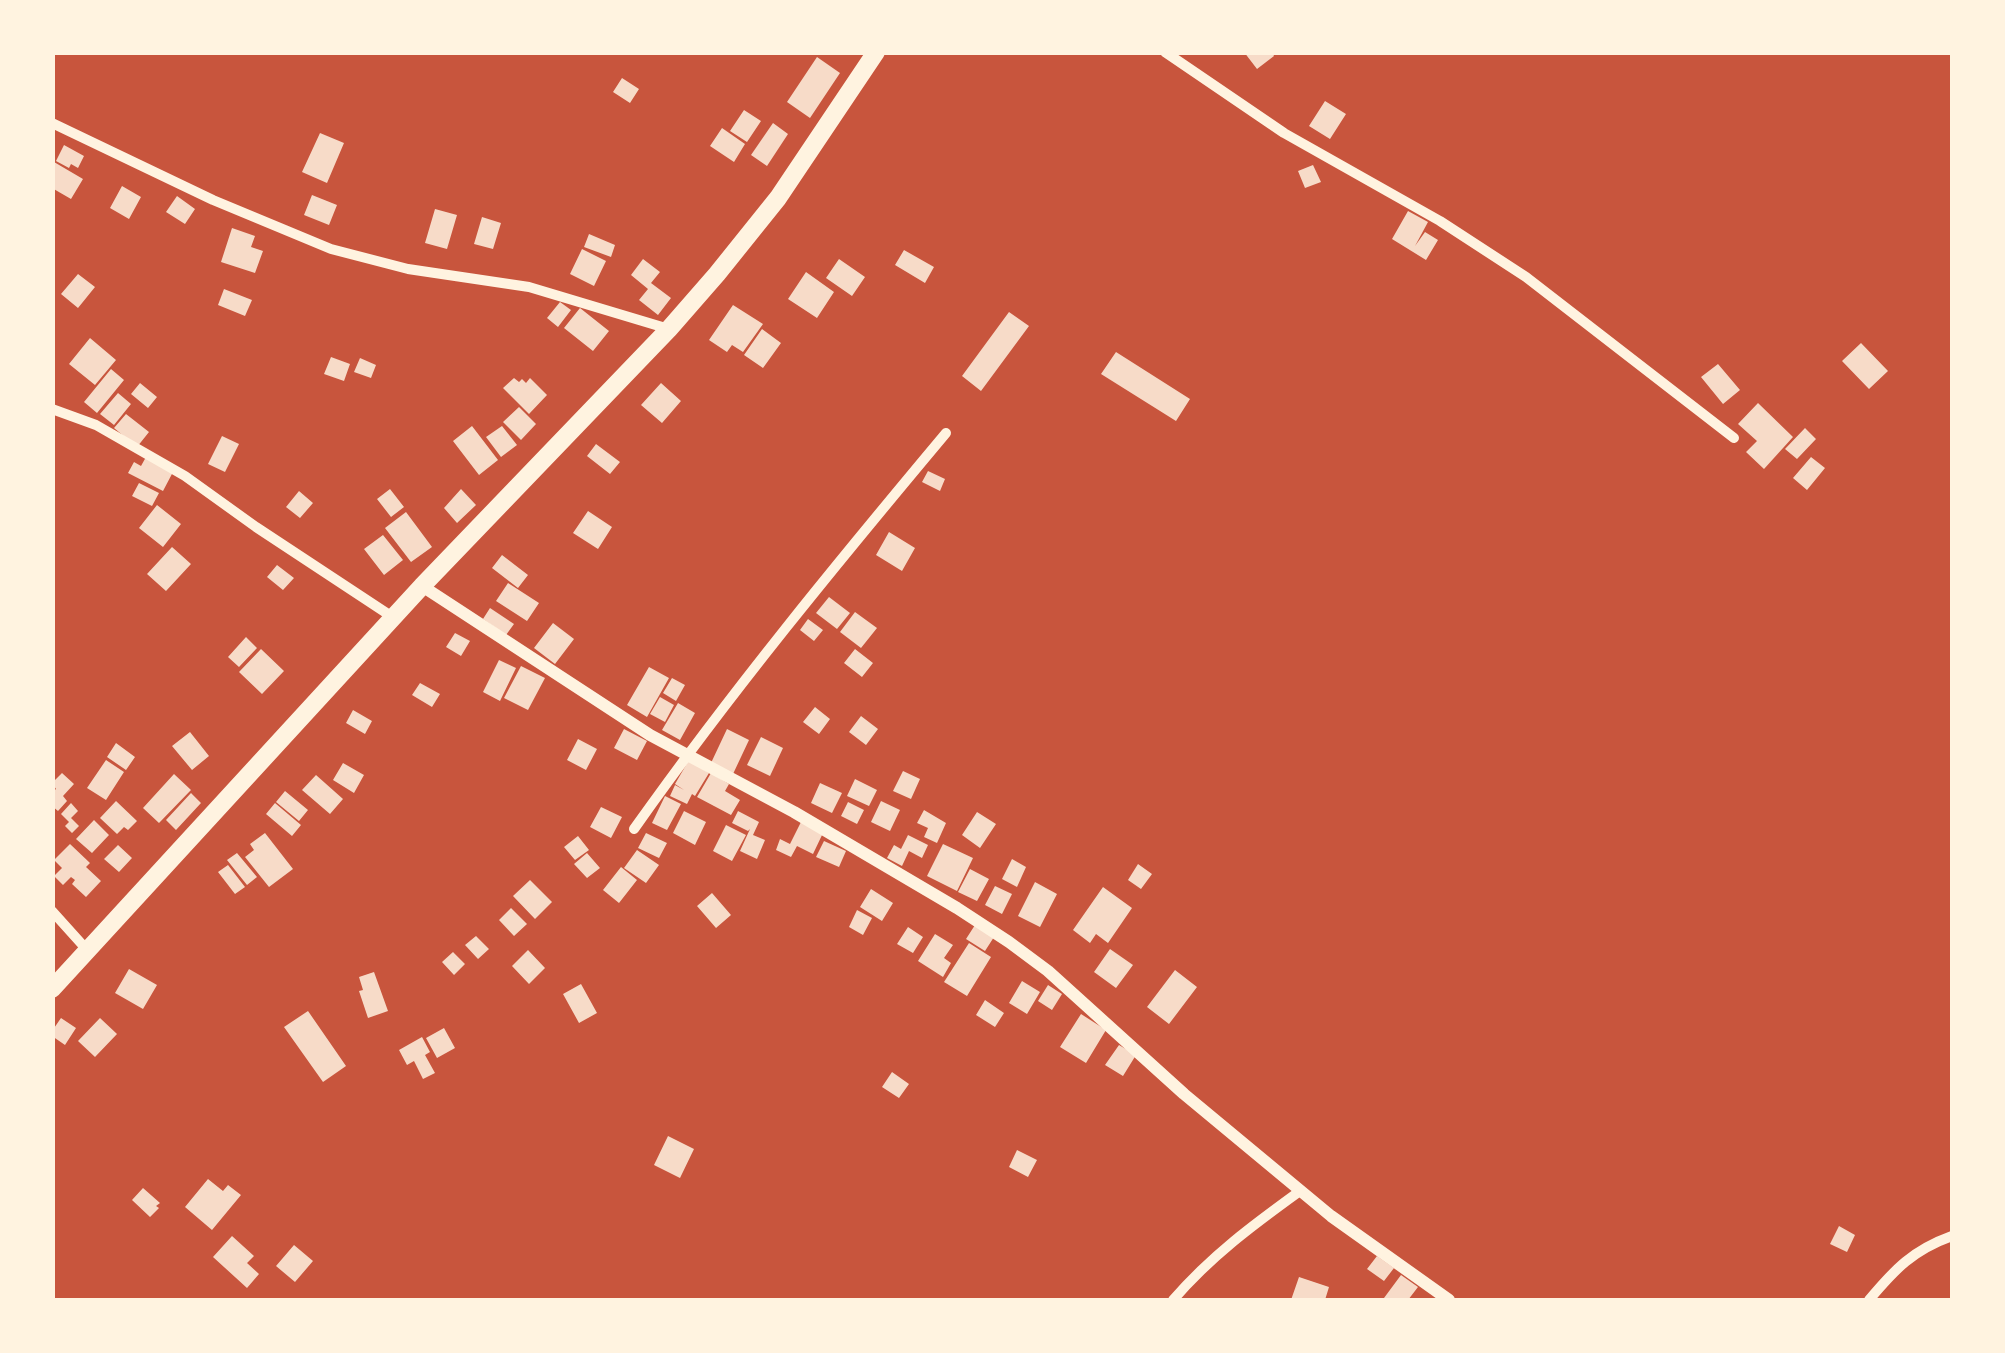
<!DOCTYPE html>
<html>
<head>
<meta charset="utf-8">
<style>
  body { margin:0 }
  #map { position:relative; width:2005px; height:1353px; overflow:hidden; background:#c8553d; font-family:Commissioner,sans-serif }
  canvas { display:block }
  .frame { position:absolute; inset:0; border:55px solid #fff3e0; pointer-events:none }
</style>
</head>
<body>
<div id="map">
<canvas width="2005" height="1353"></canvas>
<div class="frame"></div>
</div>
<script>
const c = document.querySelector('canvas').getContext('2d');
c.lineJoin = 'round';
function fillPath(path, color) { c.fillStyle = color; c.fill(path, 'evenodd'); }
function trace(path, color, width, dash) { c.strokeStyle = color; c.lineWidth = width; c.lineCap = dash ? 'butt' : 'round'; c.setLineDash(dash || []); c.stroke(path); }
fillPath(new Path2D(`
  M 1244,52 L 1272,52 L 1274,56 L 1257,69 Z
  M 817,57 L 840,73 L 810,118 L 787,102 Z
  M 622,78 L 639,89 L 630,103 L 613,92 Z
  M 1325,101 L 1346,114 L 1330,139 L 1309,126 Z
  M 744,110 L 761,121 L 747,142 L 730,131 Z
  M 773,123 L 788,134 L 767,166 L 751,155 Z
  M 722,128 L 745,144 L 734,162 L 710,146 Z
  M 320,133 L 344,143 L 327,183 L 302,172 Z
  M 64,145 L 84,156 L 78,168 L 71,164 L 69,168 L 56,161 Z
  M 54,162 L 83,179 L 71,199 L 52,188 Z
  M 1313,165 L 1321,182 L 1305,188 L 1298,171 Z
  M 122,186 L 141,197 L 129,219 L 110,208 Z
  M 312,195 L 337,205 L 329,225 L 304,215 Z
  M 177,196 L 195,209 L 185,224 L 166,212 Z
  M 435,209 L 457,215 L 447,249 L 425,243 Z
  M 1408,211 L 1428,222 L 1415,246 L 1425,232 L 1438,240 L 1426,260 L 1392,239 Z
  M 482,217 L 501,223 L 493,249 L 474,244 Z
  M 232,228 L 255,236 L 251,247 L 263,251 L 255,273 L 221,262 Z
  M 589,234 L 615,245 L 611,257 L 584,247 Z
  M 582,249 L 606,261 L 594,286 L 570,274 Z
  M 904,250 L 934,267 L 925,283 L 895,265 Z
  M 643,259 L 660,272 L 651,283 L 671,298 L 658,315 L 639,300 L 648,289 L 631,275 Z
  M 839,259 L 865,277 L 852,296 L 826,278 Z
  M 806,272 L 834,292 L 817,318 L 788,299 Z
  M 78,274 L 95,287 L 78,308 L 61,294 Z
  M 224,289 L 252,300 L 245,316 L 218,305 Z
  M 560,302 L 571,310 L 558,327 L 547,318 Z
  M 733,305 L 763,324 L 743,352 L 732,345 L 727,352 L 709,340 Z
  M 580,308 L 609,331 L 593,351 L 564,328 Z
  M 1009,312 L 1029,326 L 981,391 L 962,376 Z
  M 762,329 L 781,343 L 763,368 L 744,355 Z
  M 90,338 L 116,360 L 95,385 L 69,364 Z
  M 1861,343 L 1888,371 L 1869,389 L 1842,361 Z
  M 1116,352 L 1190,399 L 1176,421 L 1101,374 Z
  M 331,357 L 350,364 L 344,381 L 324,374 Z
  M 360,358 L 376,365 L 371,378 L 354,372 Z
  M 1718,364 L 1740,390 L 1723,404 L 1701,377 Z
  M 111,369 L 124,380 L 97,413 L 84,402 Z
  M 514,378 L 519,382 L 522,379 L 526,383 L 530,378 L 547,395 L 529,414 L 503,388 Z
  M 140,383 L 157,397 L 148,408 L 131,394 Z
  M 661,383 L 681,401 L 662,423 L 641,405 Z
  M 118,393 L 131,404 L 114,425 L 100,414 Z
  M 1758,403 L 1793,437 L 1764,469 L 1746,452 L 1757,441 L 1738,424 Z
  M 519,407 L 536,424 L 521,440 L 503,422 Z
  M 126,414 L 149,432 L 137,447 L 114,428 Z
  M 472,426 L 498,460 L 479,475 L 453,441 Z
  M 502,426 L 517,445 L 501,457 L 486,437 Z
  M 1805,428 L 1816,439 L 1797,459 L 1785,449 Z
  M 222,436 L 239,444 L 225,472 L 208,464 Z
  M 596,444 L 620,462 L 610,474 L 587,456 Z
  M 146,457 L 173,472 L 163,491 L 128,473 L 134,462 L 141,466 Z
  M 1811,457 L 1825,468 L 1807,490 L 1793,478 Z
  M 928,471 L 945,479 L 940,491 L 922,482 Z
  M 139,483 L 159,493 L 152,506 L 132,496 Z
  M 390,489 L 404,507 L 391,517 L 377,499 Z
  M 461,489 L 476,505 L 457,523 L 444,508 Z
  M 299,491 L 313,503 L 300,518 L 286,507 Z
  M 157,505 L 181,524 L 163,547 L 139,528 Z
  M 588,511 L 612,527 L 598,549 L 573,533 Z
  M 406,512 L 432,547 L 411,562 L 385,528 Z
  M 889,532 L 915,548 L 902,571 L 876,555 Z
  M 383,535 L 403,560 L 384,575 L 364,549 Z
  M 172,547 L 191,564 L 166,591 L 147,574 Z
  M 502,555 L 528,575 L 518,588 L 492,568 Z
  M 277,565 L 294,578 L 283,590 L 267,577 Z
  M 508,583 L 539,603 L 527,621 L 496,601 Z
  M 829,597 L 850,613 L 837,629 L 816,613 Z
  M 490,608 L 514,624 L 506,635 L 483,619 Z
  M 855,612 L 877,628 L 861,648 L 840,632 Z
  M 808,619 L 823,630 L 814,641 L 800,630 Z
  M 553,623 L 574,639 L 555,664 L 534,648 Z
  M 455,633 L 470,641 L 461,656 L 446,647 Z
  M 246,637 L 257,648 L 239,667 L 228,657 Z
  M 261,649 L 284,671 L 262,694 L 239,672 Z
  M 855,649 L 873,663 L 862,677 L 844,663 Z
  M 499,660 L 516,668 L 500,701 L 483,692 Z
  M 521,666 L 545,678 L 528,710 L 504,698 Z
  M 649,667 L 669,678 L 647,717 L 627,705 Z
  M 672,678 L 685,685 L 676,701 L 663,693 Z
  M 420,683 L 440,694 L 432,707 L 412,695 Z
  M 660,697 L 674,705 L 665,722 L 650,714 Z
  M 678,703 L 695,713 L 680,740 L 662,730 Z
  M 815,707 L 830,719 L 819,734 L 803,722 Z
  M 353,710 L 372,721 L 365,734 L 346,723 Z
  M 861,716 L 878,729 L 866,745 L 849,732 Z
  M 624,729 L 647,741 L 637,760 L 614,748 Z
  M 727,729 L 749,740 L 733,774 L 711,763 Z
  M 190,732 L 209,756 L 192,770 L 172,746 Z
  M 761,737 L 783,748 L 770,776 L 747,765 Z
  M 578,739 L 597,749 L 586,770 L 567,760 Z
  M 116,743 L 135,757 L 126,770 L 107,757 Z
  M 106,760 L 124,772 L 106,800 L 87,788 Z
  M 689,760 L 709,773 L 695,796 L 692,794 L 687,804 L 670,796 L 675,785 L 684,790 L 675,784 Z
  M 343,763 L 364,775 L 354,793 L 333,780 Z
  M 903,771 L 920,779 L 911,799 L 893,791 Z
  M 62,773 L 74,784 L 63,796 L 67,801 L 58,811 L 52,806 L 52,792 L 56,789 L 52,783 Z
  M 711,773 L 729,784 L 725,791 L 740,800 L 731,815 L 697,797 Z
  M 174,774 L 191,790 L 159,823 L 143,808 Z
  M 316,775 L 343,799 L 330,814 L 302,790 Z
  M 855,779 L 877,790 L 869,806 L 847,796 Z
  M 820,783 L 842,793 L 832,813 L 811,803 Z
  M 285,791 L 308,810 L 299,821 L 276,802 Z
  M 191,793 L 201,803 L 176,830 L 166,820 Z
  M 665,796 L 681,804 L 667,830 L 652,823 Z
  M 116,801 L 137,821 L 128,830 L 124,827 L 117,834 L 100,818 Z
  M 881,801 L 900,810 L 890,831 L 871,822 Z
  M 848,802 L 864,810 L 857,824 L 841,816 Z
  M 71,803 L 78,811 L 71,818 L 79,826 L 72,833 L 65,826 L 69,822 L 61,814 Z
  M 275,803 L 301,825 L 292,836 L 266,814 Z
  M 601,807 L 622,817 L 611,838 L 590,827 Z
  M 924,810 L 946,823 L 937,843 L 924,837 L 928,828 L 917,823 Z
  M 684,811 L 706,822 L 695,845 L 673,833 Z
  M 738,811 L 759,822 L 753,835 L 765,840 L 757,859 L 740,851 L 750,829 L 748,831 L 732,823 Z
  M 977,812 L 996,824 L 980,848 L 962,835 Z
  M 94,820 L 109,835 L 92,853 L 76,839 Z
  M 801,822 L 823,833 L 813,854 L 797,846 L 791,857 L 776,850 L 780,839 L 790,844 Z
  M 726,825 L 746,835 L 732,861 L 713,851 Z
  M 265,833 L 293,869 L 269,887 L 245,857 L 254,850 L 250,844 Z
  M 646,833 L 667,843 L 659,858 L 638,848 Z
  M 908,835 L 928,845 L 922,858 L 909,851 L 902,866 L 887,858 L 894,845 L 901,849 Z
  M 578,836 L 589,850 L 575,860 L 564,847 Z
  M 824,841 L 846,851 L 839,867 L 816,857 Z
  M 70,844 L 90,863 L 86,867 L 101,881 L 86,897 L 72,884 L 75,880 L 71,877 L 63,885 L 54,876 L 62,868 L 54,860 Z
  M 943,844 L 973,858 L 957,891 L 927,876 Z
  M 118,845 L 132,858 L 119,872 L 104,859 Z
  M 637,850 L 659,865 L 646,883 L 624,868 Z
  M 237,853 L 257,877 L 247,885 L 227,860 Z
  M 587,853 L 600,868 L 587,878 L 574,864 Z
  M 1012,859 L 1026,867 L 1017,887 L 1002,879 Z
  M 1138,864 L 1152,874 L 1141,889 L 1128,880 Z
  M 228,865 L 245,887 L 235,894 L 218,872 Z
  M 621,867 L 637,880 L 619,903 L 603,890 Z
  M 970,869 L 989,879 L 977,901 L 958,892 Z
  M 530,880 L 552,902 L 535,919 L 513,896 Z
  M 1035,882 L 1057,894 L 1040,927 L 1018,916 Z
  M 995,886 L 1012,894 L 1002,914 L 985,905 Z
  M 1103,887 L 1132,908 L 1108,943 L 1096,934 L 1090,943 L 1073,930 Z
  M 871,889 L 893,903 L 882,921 L 860,907 Z
  M 712,893 L 731,915 L 716,928 L 697,906 Z
  M 511,908 L 527,924 L 514,936 L 499,920 Z
  M 857,910 L 872,918 L 863,935 L 849,927 Z
  M 975,925 L 994,937 L 985,951 L 966,939 Z
  M 908,927 L 923,937 L 913,953 L 897,944 Z
  M 935,934 L 953,945 L 944,958 L 951,963 L 943,977 L 918,961 Z
  M 476,936 L 489,949 L 478,959 L 465,945 Z
  M 969,943 L 991,957 L 967,996 L 944,982 Z
  M 1110,949 L 1133,965 L 1116,988 L 1094,972 Z
  M 528,950 L 545,968 L 529,984 L 512,966 Z
  M 453,952 L 465,964 L 454,975 L 442,962 Z
  M 129,969 L 157,985 L 143,1009 L 115,993 Z
  M 1175,970 L 1197,987 L 1169,1024 L 1147,1007 Z
  M 374,972 L 388,1011 L 368,1018 L 359,991 L 363,990 L 359,977 Z
  M 1022,981 L 1040,992 L 1027,1014 L 1009,1003 Z
  M 581,984 L 597,1013 L 579,1023 L 563,994 Z
  M 1048,985 L 1062,994 L 1052,1010 L 1038,1001 Z
  M 985,1000 L 1004,1013 L 995,1027 L 976,1015 Z
  M 308,1011 L 346,1066 L 323,1082 L 284,1027 Z
  M 1081,1014 L 1106,1030 L 1086,1063 L 1060,1047 Z
  M 61,1018 L 76,1028 L 65,1045 L 52,1036 L 52,1031 Z
  M 100,1018 L 117,1034 L 95,1057 L 78,1041 Z
  M 444,1028 L 455,1048 L 437,1058 L 426,1038 Z
  M 422,1037 L 430,1052 L 425,1055 L 435,1073 L 423,1079 L 414,1061 L 407,1065 L 399,1050 Z
  M 1119,1045 L 1136,1055 L 1123,1076 L 1105,1065 Z
  M 892,1072 L 909,1084 L 899,1098 L 882,1087 Z
  M 668,1136 L 694,1149 L 680,1178 L 654,1165 Z
  M 1017,1150 L 1037,1160 L 1028,1177 L 1009,1167 Z
  M 208,1179 L 223,1191 L 228,1185 L 241,1195 L 212,1230 L 185,1207 Z
  M 143,1188 L 160,1203 L 156,1206 L 159,1208 L 150,1217 L 132,1200 Z
  M 1839,1226 L 1855,1235 L 1847,1252 L 1830,1244 Z
  M 232,1236 L 254,1256 L 247,1263 L 259,1274 L 247,1288 L 213,1257 Z
  M 294,1245 L 313,1261 L 295,1282 L 276,1266 Z
  M 1377,1256 L 1394,1268 L 1384,1281 L 1367,1269 Z
  M 1401,1275 L 1418,1287 L 1408,1300 L 1387,1300 L 1384,1298 Z
  M 1299,1277 L 1329,1287 L 1325,1300 L 1291,1300 Z`), '#f7dbc8');
trace(new Path2D(`
  M 1165,52 L 1284,133 L 1440,221 L 1526,277 L 1734,438
  M 52,123 L 213,200 L 331,249 L 408,269 L 529,287 L 669,329
  M 52,409 L 96,425 L 185,476 L 256,527 L 394,618
  M 634,829 C 731,692 838,562 946,433
  M 52,911 L 88,951
  M 1173,1300 C 1211,1256 1253,1225 1300,1191
  M 1869,1300 C 1895,1269 1913,1250 1952,1236`), '#fff3e0', 10);
trace(new Path2D(`
  M 422,586 L 650,735 L 794,812 L 957,908 L 1009,942 L 1048,971 L 1184,1094 L 1331,1216 L 1449,1300`), '#fff3e0', 12);
trace(new Path2D(`
  M 52,989 L 422,586 L 669,329 L 717,274 L 778,198 L 876,52`), '#fff3e0', 18);
</script>
</body>
</html>
